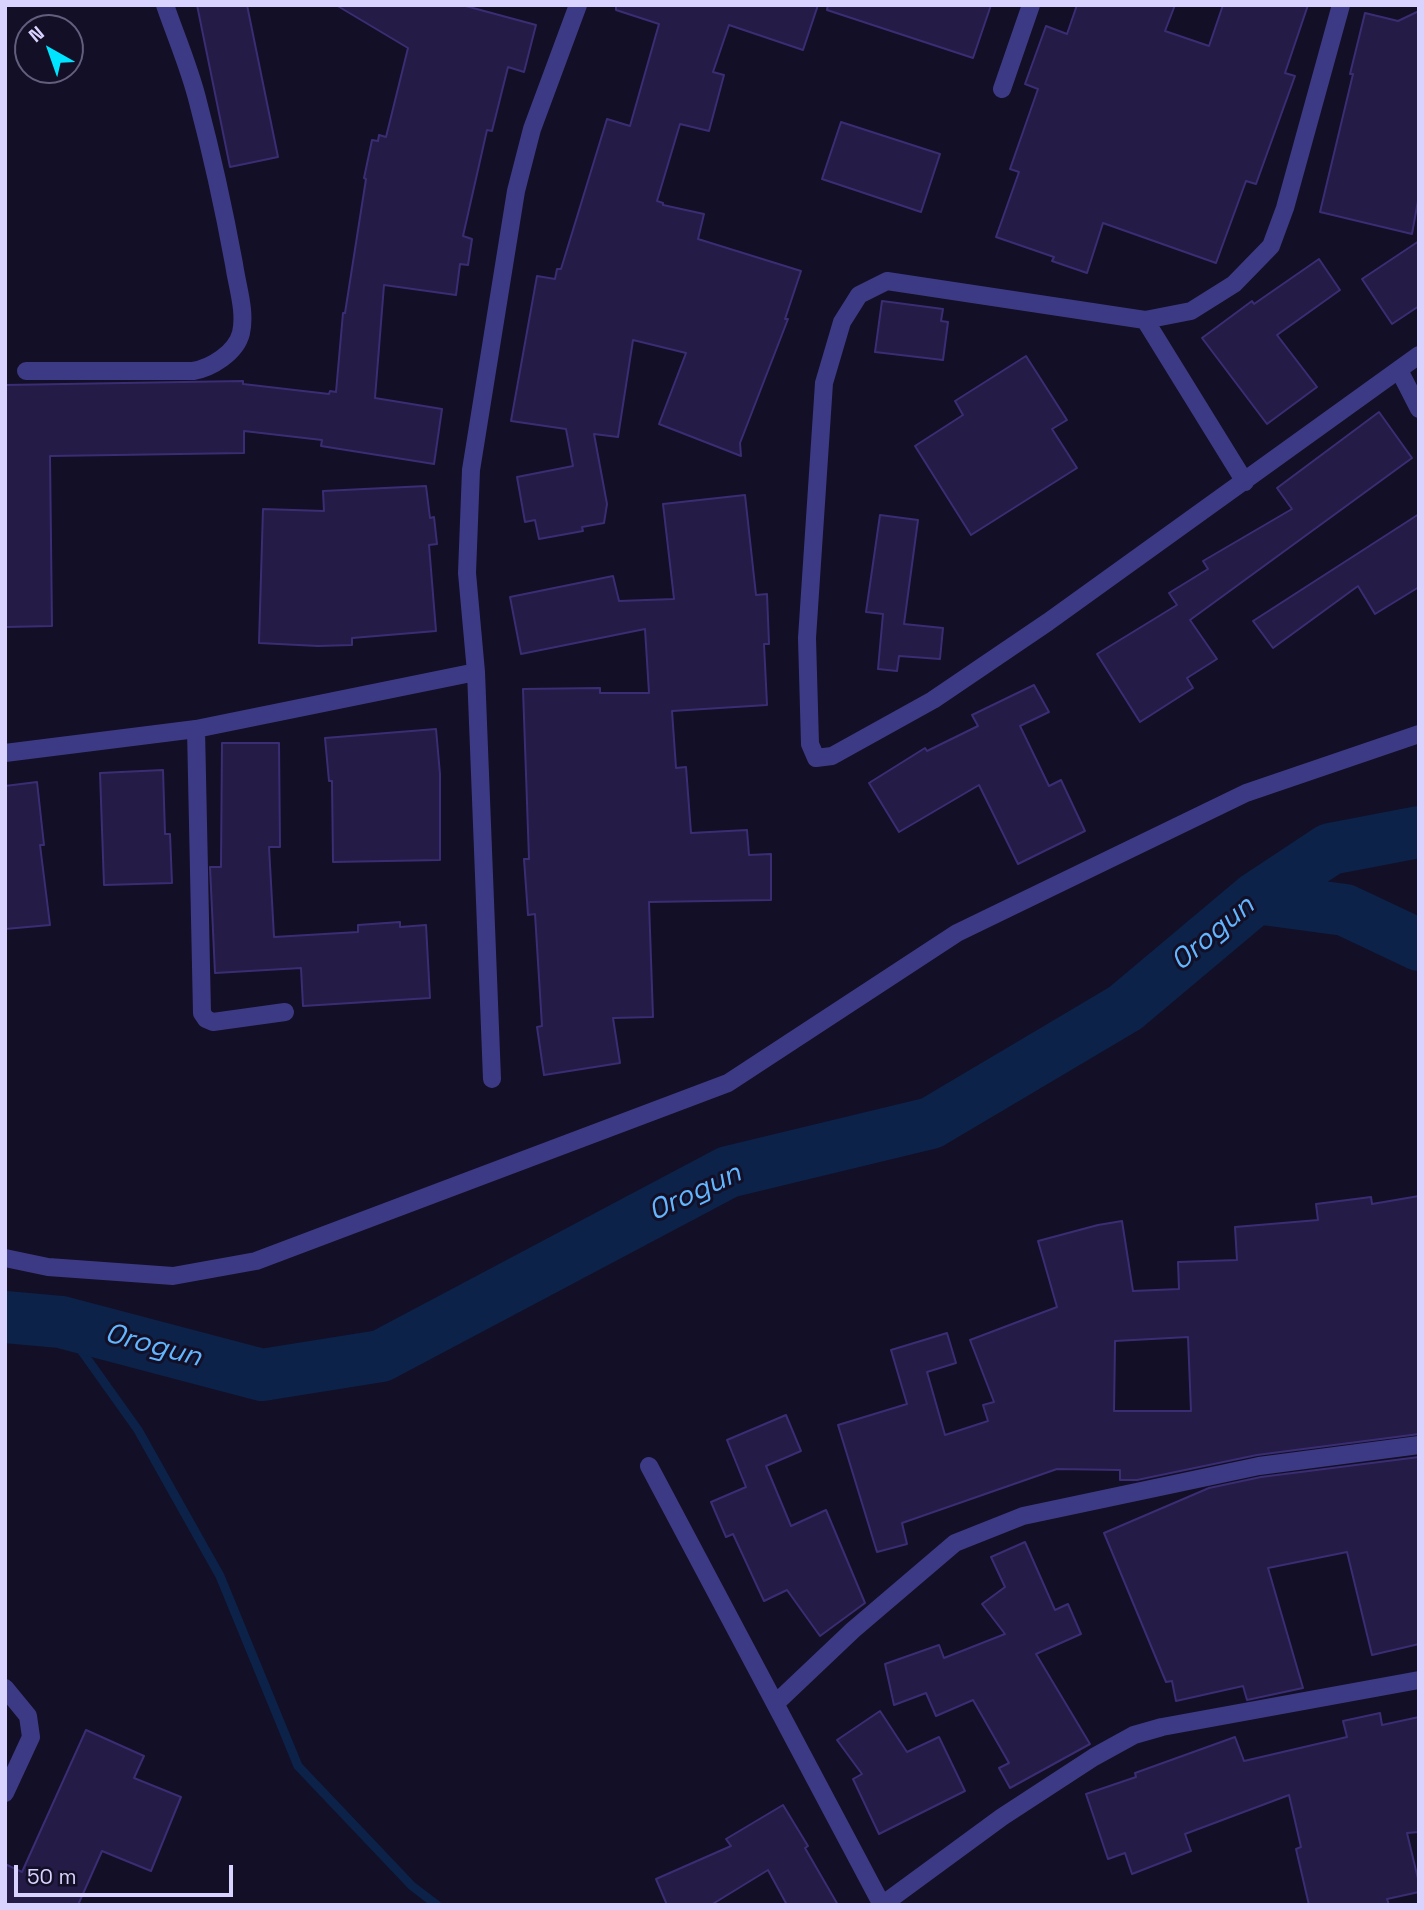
<!DOCTYPE html>
<html>
<head>
<meta charset="utf-8">
<style>
  body { margin:0 }
  #map { position:relative; width:1424px; height:1910px; overflow:hidden; background:#130f26; font-family:"Space Grotesk",sans-serif }
  canvas { display:block }
  .frame { position:absolute; inset:0; border:7px solid #d9d4ff; pointer-events:none }
  .north { position:absolute; left:14px; top:14px; width:70px; height:70px; box-sizing:border-box; background:#130f26; border:2px solid #625e7d; border-radius:50%; rotate:320deg; font-size:19px; font-weight:700; line-height:28px; text-align:center; color:#d9d4ff }
  .north::after { content:''; display:block; margin:auto; width:24px; height:32px; background:#00e5ff; clip-path:polygon(50% 0,100% 100%,50% 72%,0 100%) }
  .scale { position:absolute; left:14px; top:1865px; width:219px; height:32px; box-sizing:border-box; border:4px solid #d9d4ff; border-top:0; padding-left:9px; font-size:21px; line-height:24px; white-space:nowrap; color:#d9d4ff; -webkit-text-stroke:5px #130f26; paint-order:stroke }
</style>
</head>
<body>
<div id="map">
<canvas width="1424" height="1910"></canvas>
<div class="frame"></div>
<div class="north">N</div>
<div class="scale">50 m</div>
</div>
<script>
const c = document.querySelector('canvas').getContext('2d');
c.lineJoin = 'round';
function trace(path, color, width, dash) { c.strokeStyle = color; c.lineWidth = width; c.lineCap = dash ? 'butt' : 'round'; c.setLineDash(dash || []); c.stroke(path); }
function fillPath(path, color) { c.fillStyle = color; c.fill(path, 'evenodd'); }
function label(font, color, halo, rows, align = 'center') {
  c.font = font + ' "Space Grotesk",sans-serif'; c.lineWidth = 6; c.setLineDash([]); c.textBaseline = 'middle'; c.strokeStyle = halo; c.fillStyle = color; for (const [text, x, y, turn = 0] of rows) {
    c.save(); c.translate(x, y); c.rotate((+turn || 0) * Math.PI / 180); c.textAlign = isNaN(turn) ? turn : align; if (halo) c.strokeText(text, 0, 0); c.fillText(text, 0, 0); c.restore();
  }
}
trace(new Path2D(`
  M 61,1322 L 138,1430 L 220,1576 L 298,1766 L 412,1886 L 437,1905`), '#0c2248', 9);
trace(new Path2D(`
  M 1256,898 L 1345,910 L 1419,945
  M 5,1317 L 61,1322 L 262,1375 L 381,1356 L 728,1172 L 931,1123 L 1125,1008 L 1256,898 L 1330,849 L 1419,832`), '#0c2248', 52);
const building = new Path2D(`
  M 197,5 L 247,5 L 278,157 L 230,167 Z
  M 336,5 L 462,5 L 536,25 L 524,72 L 508,67 L 492,131 L 487,130 L 463,236 L 472,239 L 468,265 L 460,264 L 456,295 L 384,285 L 375,398 L 442,409 L 434,464 L 321,446 L 322,440 L 244,431 L 244,453 L 50,456 L 52,626 L 5,627 L 5,385 L 243,381 L 243,384 L 329,394 L 330,391 L 336,392 L 343,313 L 345,313 L 366,179 L 364,178 L 372,140 L 378,141 L 379,135 L 386,137 L 408,48 Z
  M 616,5 L 818,5 L 803,50 L 729,25 L 713,72 L 724,75 L 709,131 L 680,124 L 657,201 L 663,203 L 663,205 L 704,214 L 698,239 L 801,271 L 785,319 L 788,319 L 740,443 L 741,456 L 659,424 L 686,353 L 633,340 L 618,437 L 594,434 L 607,504 L 604,523 L 582,527 L 583,531 L 539,539 L 535,520 L 525,522 L 517,477 L 573,466 L 566,429 L 511,421 L 537,276 L 555,279 L 557,269 L 561,269 L 607,119 L 630,126 L 659,24 L 616,10 Z
  M 828,5 L 991,5 L 973,58 L 827,10 Z
  M 1077,5 L 1175,5 L 1165,31 L 1209,46 L 1223,5 L 1308,5 L 1285,73 L 1295,76 L 1256,184 L 1246,181 L 1216,263 L 1103,223 L 1087,273 L 1052,261 L 1054,257 L 996,237 L 1019,172 L 1010,169 L 1038,89 L 1025,84 L 1046,26 L 1067,34 Z
  M 1419,11 L 1419,195 L 1412,234 L 1320,212 L 1353,74 L 1350,74 L 1365,13 L 1398,21 Z
  M 841,122 L 940,154 L 921,212 L 822,179 Z
  M 1419,241 L 1419,306 L 1392,324 L 1362,279 Z
  M 1319,259 L 1340,290 L 1277,335 L 1317,387 L 1267,424 L 1202,338 L 1252,301 L 1254,304 Z
  M 882,301 L 943,309 L 941,321 L 948,322 L 943,360 L 875,352 Z
  M 1026,356 L 1067,420 L 1052,429 L 1077,468 L 971,535 L 915,446 L 963,415 L 955,401 Z
  M 1379,412 L 1412,458 L 1190,620 L 1217,659 L 1187,678 L 1193,688 L 1140,722 L 1097,654 L 1177,605 L 1169,593 L 1208,569 L 1203,561 L 1292,509 L 1277,488 Z
  M 426,486 L 430,518 L 434,517 L 437,544 L 429,545 L 436,631 L 352,638 L 352,645 L 318,646 L 259,643 L 263,509 L 324,511 L 323,491 Z
  M 745,495 L 756,595 L 767,594 L 769,644 L 764,644 L 767,705 L 672,711 L 676,768 L 686,767 L 691,833 L 747,830 L 749,855 L 771,854 L 771,900 L 649,902 L 653,1017 L 613,1018 L 620,1063 L 544,1075 L 537,1027 L 542,1026 L 535,914 L 528,915 L 524,859 L 529,859 L 523,689 L 600,688 L 600,693 L 649,693 L 645,629 L 521,654 L 510,597 L 613,576 L 619,601 L 674,599 L 663,504 Z
  M 1419,514 L 1419,587 L 1375,614 L 1358,586 L 1273,648 L 1253,621 Z
  M 880,515 L 918,520 L 904,624 L 943,628 L 940,659 L 899,656 L 897,671 L 878,669 L 883,614 L 866,612 Z
  M 1034,685 L 1049,712 L 1020,726 L 1049,786 L 1061,780 L 1085,831 L 1018,864 L 979,785 L 899,832 L 869,783 L 925,748 L 927,751 L 978,726 L 972,715 Z
  M 436,729 L 440,774 L 440,860 L 333,862 L 332,781 L 329,781 L 325,738 Z
  M 222,743 L 279,743 L 280,847 L 269,847 L 274,937 L 358,932 L 358,925 L 400,922 L 400,927 L 426,925 L 430,998 L 303,1006 L 301,968 L 215,973 L 210,867 L 221,867 Z
  M 163,770 L 165,834 L 170,834 L 172,883 L 104,885 L 100,773 Z
  M 37,782 L 44,845 L 40,845 L 50,925 L 5,929 L 5,786 Z
  M 1419,1196 L 1419,1434 L 1257,1455 L 1137,1480 L 1120,1480 L 1120,1470 L 1057,1469 L 902,1523 L 907,1544 L 877,1552 L 838,1425 L 907,1404 L 891,1350 L 947,1333 L 956,1363 L 927,1372 L 945,1435 L 988,1421 L 983,1405 L 994,1402 L 970,1340 L 1057,1307 L 1038,1241 L 1098,1225 L 1122,1221 L 1133,1291 L 1179,1289 L 1178,1262 L 1237,1260 L 1235,1227 L 1318,1220 L 1316,1204 L 1371,1197 L 1372,1204 ZM 1188,1337 L 1191,1411 L 1114,1411 L 1115,1341 Z
  M 786,1415 L 801,1451 L 766,1466 L 791,1526 L 826,1510 L 865,1603 L 820,1636 L 787,1590 L 764,1601 L 733,1534 L 726,1537 L 711,1502 L 746,1487 L 727,1440 Z
  M 1419,1457 L 1419,1644 L 1372,1655 L 1347,1552 L 1268,1568 L 1303,1688 L 1247,1700 L 1243,1686 L 1176,1701 L 1172,1681 L 1166,1682 L 1104,1533 L 1209,1488 L 1261,1477 Z
  M 1025,1542 L 1055,1610 L 1068,1604 L 1081,1634 L 1036,1654 L 1090,1744 L 1010,1788 L 999,1768 L 1009,1763 L 973,1700 L 936,1716 L 926,1693 L 894,1705 L 885,1664 L 939,1645 L 944,1658 L 1005,1634 L 982,1604 L 1005,1587 L 991,1557 Z
  M 880,1711 L 907,1752 L 939,1737 L 965,1791 L 879,1834 L 853,1779 L 862,1774 L 837,1740 Z
  M 1380,1713 L 1382,1725 L 1419,1717 L 1419,1832 L 1407,1833 L 1419,1883 L 1419,1892 L 1387,1899 L 1389,1905 L 1309,1905 L 1296,1849 L 1301,1847 L 1289,1795 L 1185,1834 L 1191,1851 L 1132,1874 L 1125,1853 L 1108,1859 L 1086,1794 L 1136,1777 L 1135,1773 L 1235,1737 L 1244,1761 L 1347,1737 L 1343,1721 Z
  M 86,1730 L 144,1756 L 134,1778 L 181,1797 L 151,1871 L 102,1851 L 78,1905 L 5,1905 L 5,1864 L 22,1872 Z
  M 783,1805 L 808,1846 L 805,1848 L 838,1905 L 787,1905 L 768,1870 L 711,1905 L 667,1905 L 656,1879 L 731,1846 L 726,1839 Z`);
fillPath(building, '#241b47');
trace(building, '#3b2d73', 2);
trace(new Path2D(`
  M 1341,5 L 1285,208 L 1271,246 L 1234,284 L 1191,311 L 1145,320 L 887,281 L 859,295 L 842,322 L 824,383 L 807,638 L 810,744 L 816,758 L 832,756 L 933,700 L 1048,622 L 1419,355
  M 1002,89 L 1031,5
  M 1145,320 L 1245,482
  M 1399,370 L 1419,409
  M 26,371 L 193,371 C 211,368 236,353 241,333 C 246,311 237,286 234,264 C 224,210 212,155 198,102 C 190,69 176,37 165,5
  M 196,729 L 202,1013 L 206,1019 L 213,1022 L 285,1012
  M 5,753 L 196,729 L 476,672
  M 492,1079 L 476,672 L 467,573 L 471,470 L 516,191 L 532,129 L 578,5
  M 5,1258 L 48,1267 L 173,1276 L 256,1261 L 728,1083 L 957,933 L 1246,793 L 1419,734
  M 649,1466 L 882,1905
  M 5,1688 L 28,1716 L 31,1737 L 5,1793
  M 776,1703 L 853,1630 L 955,1543 L 1023,1516 L 1259,1466 L 1419,1445
  M 882,1905 L 1002,1817 L 1094,1757 L 1134,1735 L 1162,1727 L 1419,1680`), '#3d3a85', 18);
label('italic 28px', '#62b6ff', '#130f26', [
  ["Orogun",1213,934,-40],
  ["Orogun",695,1193,-25],
  ["Orogun",153,1346,15]
]);
</script>
</body>
</html>
